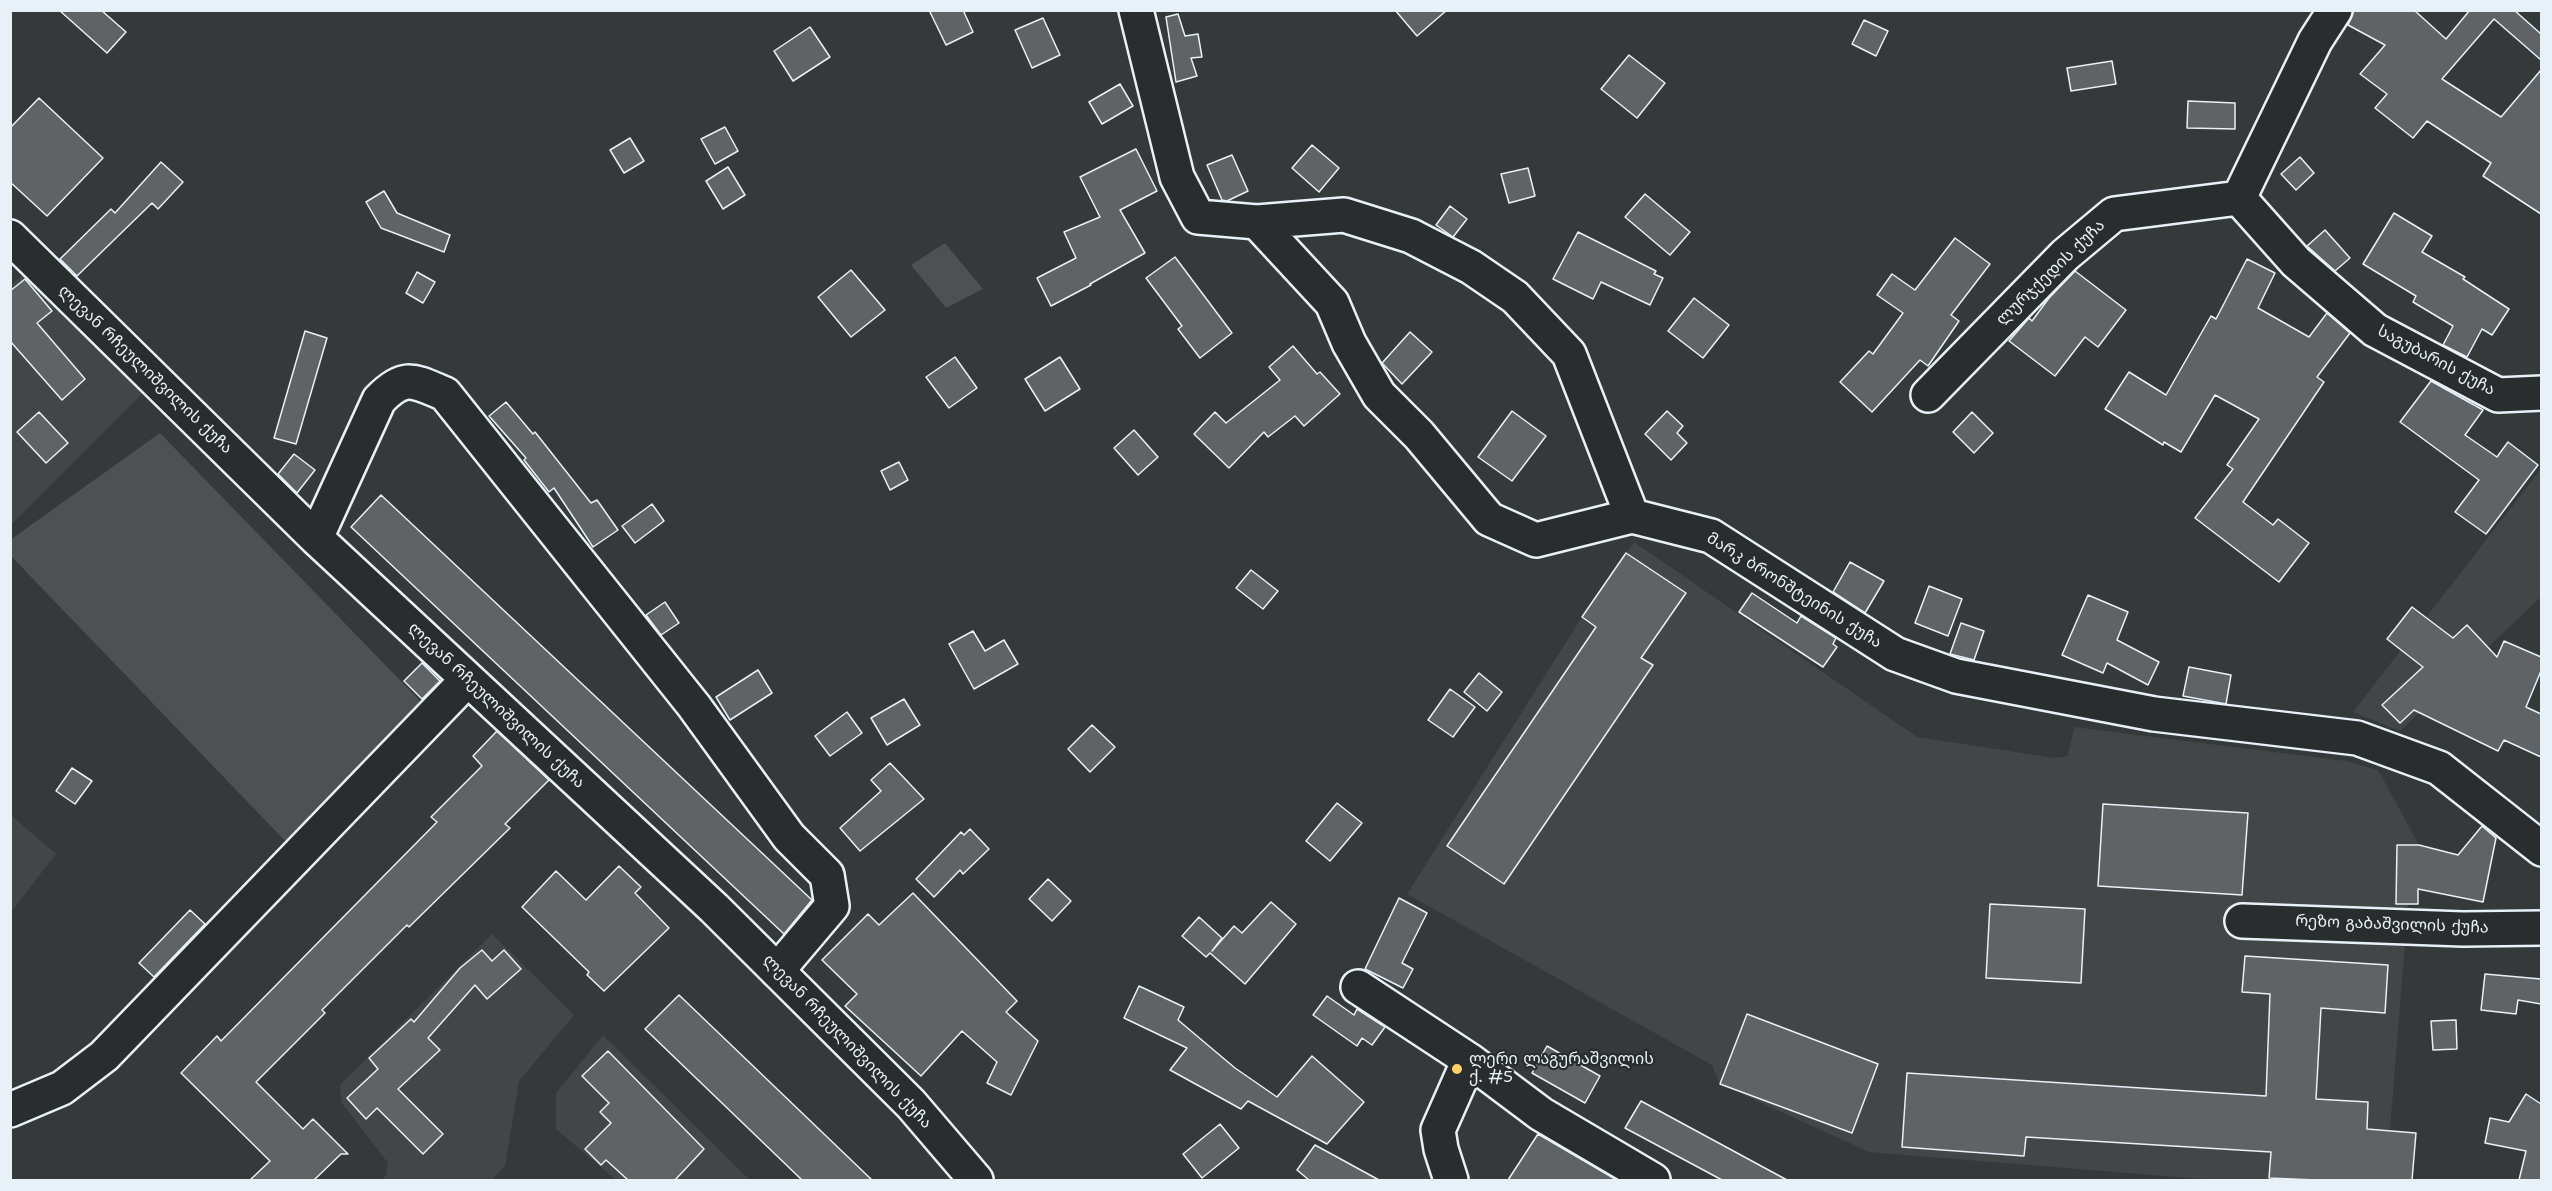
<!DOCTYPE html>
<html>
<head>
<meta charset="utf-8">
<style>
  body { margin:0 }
  #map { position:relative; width:2552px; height:1191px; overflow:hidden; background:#35393a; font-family:"Shantell Sans",sans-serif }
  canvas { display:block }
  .frame { position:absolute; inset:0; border:12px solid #e8f1f8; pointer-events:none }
</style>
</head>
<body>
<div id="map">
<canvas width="2552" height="1191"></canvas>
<div class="frame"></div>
</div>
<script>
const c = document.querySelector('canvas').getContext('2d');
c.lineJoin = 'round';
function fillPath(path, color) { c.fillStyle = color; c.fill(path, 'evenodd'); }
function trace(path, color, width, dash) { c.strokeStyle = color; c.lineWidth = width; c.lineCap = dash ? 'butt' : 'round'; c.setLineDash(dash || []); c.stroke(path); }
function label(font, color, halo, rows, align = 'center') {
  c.font = font + ' "Shantell Sans","Noto Sans Georgian",sans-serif'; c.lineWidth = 4.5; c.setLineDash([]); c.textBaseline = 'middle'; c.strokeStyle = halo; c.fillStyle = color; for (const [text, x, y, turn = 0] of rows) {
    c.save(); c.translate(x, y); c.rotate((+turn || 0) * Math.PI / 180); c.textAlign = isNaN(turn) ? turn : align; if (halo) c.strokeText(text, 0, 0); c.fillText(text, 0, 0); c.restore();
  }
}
fillPath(new Path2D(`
  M 28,270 L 146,390 L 11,525 L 10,286 Z
  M 2541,469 L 2541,597 L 2400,731 L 2353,712 Z
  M 1634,542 L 1917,737 L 2055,758 L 2068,756 L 2074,727 L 2346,761 L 2378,770 L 2419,845 L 2418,904 L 2408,905 L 2386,1180 L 2213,1180 L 1869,1152 L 1720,1084 L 1712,1065 L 1407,894 L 1582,617 Z
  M 11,815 L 56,854 L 11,912 Z
  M 492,934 L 574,1015 L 519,1081 L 505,1166 L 492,1180 L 381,1180 L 386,1176 L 388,1163 L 341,1102 L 340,1085 Z
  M 603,1035 L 750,1180 L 616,1180 L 556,1129 L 556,1093 Z`), '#424647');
fillPath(new Path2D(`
  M 945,243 L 983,289 L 946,308 L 911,265 Z
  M 160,433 L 430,711 L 290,846 L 11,556 L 10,540 Z`), '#4d5152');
const building = new Path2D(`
  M 59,10 L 101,10 L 126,32 L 107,53 Z
  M 929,10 L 963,10 L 973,32 L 946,45 Z
  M 1395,10 L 1447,10 L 1417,36 Z
  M 2354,10 L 2414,10 L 2446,39 L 2470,10 L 2514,10 L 2541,34 L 2541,60 L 2494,19 L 2442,79 L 2501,117 L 2541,70 L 2541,214 L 2483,176 L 2491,163 L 2427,121 L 2413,138 L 2375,108 L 2387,94 L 2360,74 L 2385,45 L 2348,25 Z
  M 1178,14 L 1185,36 L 1198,34 L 1202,57 L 1191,58 L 1197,76 L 1176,82 L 1166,17 Z
  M 1043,18 L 1060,55 L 1032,68 L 1015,30 Z
  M 1864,20 L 1888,31 L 1876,56 L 1852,44 Z
  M 810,27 L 830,57 L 793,81 L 774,51 Z
  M 1629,55 L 1665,83 L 1637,118 L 1601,89 Z
  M 2112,61 L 2116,84 L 2071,91 L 2067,68 Z
  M 1120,84 L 1133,106 L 1102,124 L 1089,102 Z
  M 39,98 L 103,158 L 47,216 L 10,182 L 10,128 Z
  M 2188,101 L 2235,103 L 2235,129 L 2187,128 Z
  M 725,127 L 738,151 L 715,164 L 701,139 Z
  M 630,138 L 644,161 L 624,173 L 610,150 Z
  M 1312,145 L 1339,168 L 1319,192 L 1292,168 Z
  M 1136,149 L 1157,191 L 1120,210 L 1145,253 L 1090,284 L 1091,285 L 1051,306 L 1037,278 L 1076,258 L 1064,232 L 1100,217 L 1080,177 Z
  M 1232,155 L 1248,191 L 1227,201 L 1222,200 L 1207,165 Z
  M 2300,157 L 2314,173 L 2296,190 L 2281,174 Z
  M 161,162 L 183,182 L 158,209 L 152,203 L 77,276 L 60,259 L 111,209 L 115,213 Z
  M 728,167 L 745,195 L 723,209 L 706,181 Z
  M 1528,168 L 1535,196 L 1509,203 L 1501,174 Z
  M 384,191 L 397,213 L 450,235 L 444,252 L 381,228 L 366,202 Z
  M 1645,194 L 1690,232 L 1670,255 L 1625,217 Z
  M 1450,206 L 1467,219 L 1453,237 L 1436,225 Z
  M 2394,213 L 2432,236 L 2422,252 L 2465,277 L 2463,279 L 2509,309 L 2492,335 L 2482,329 L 2467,357 L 2443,345 L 2453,326 L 2413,302 L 2416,296 L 2363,264 Z
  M 2325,230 L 2350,258 L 2335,271 L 2307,246 Z
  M 1578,232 L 1656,271 L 1654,274 L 1663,278 L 1650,305 L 1601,282 L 1593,299 L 1553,279 Z
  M 1955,238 L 1990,264 L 1951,315 L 1959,321 L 1928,366 L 1920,360 L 1872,412 L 1840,382 L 1869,351 L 1873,354 L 1903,313 L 1877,295 L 1892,274 L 1915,290 Z
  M 1175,257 L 1232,333 L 1200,358 L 1178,329 L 1182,326 L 1146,278 Z
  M 2247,259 L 2275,273 L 2258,308 L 2309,337 L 2327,313 L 2350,333 L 2317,377 L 2324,382 L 2243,502 L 2273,525 L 2278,519 L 2309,543 L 2279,582 L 2195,518 L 2233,469 L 2227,465 L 2259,419 L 2215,395 L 2181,452 L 2164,442 L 2163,445 L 2105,409 L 2129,372 L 2166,395 L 2211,316 L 2216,319 Z
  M 851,270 L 885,310 L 851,337 L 818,297 Z
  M 2075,271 L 2126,310 L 2098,347 L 2085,337 L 2055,376 L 2009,341 L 2029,318 L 2032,321 L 2049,298 Z
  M 417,272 L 435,282 L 423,303 L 406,293 Z
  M 25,279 L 52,311 L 37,323 L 85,379 L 62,400 L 10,341 L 10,291 Z
  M 1694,298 L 1729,325 L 1703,358 L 1668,331 Z
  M 305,331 L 327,338 L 296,444 L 274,438 Z
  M 1410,332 L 1432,352 L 1402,384 L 1382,363 Z
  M 1293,346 L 1317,374 L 1320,372 L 1340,394 L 1304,426 L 1295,416 L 1268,437 L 1264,432 L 1229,468 L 1194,434 L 1215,412 L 1226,423 L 1280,380 L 1269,367 Z
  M 955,357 L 977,388 L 949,408 L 926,377 Z
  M 1060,357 L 1080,389 L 1045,411 L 1025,379 Z
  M 2431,381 L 2483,410 L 2465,435 L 2497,457 L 2508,442 L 2538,465 L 2486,534 L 2455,512 L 2479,480 L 2400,422 Z
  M 506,402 L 533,434 L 535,432 L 591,503 L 597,500 L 618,530 L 593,547 L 554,488 L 549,492 L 524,460 L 526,458 L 489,416 Z
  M 1512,411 L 1546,436 L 1512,481 L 1478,457 Z
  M 1667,411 L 1683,426 L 1677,433 L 1687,443 L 1671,460 L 1645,434 Z
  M 39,412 L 68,443 L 46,463 L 17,432 Z
  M 1972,412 L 1993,433 L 1974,453 L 1953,432 Z
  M 1134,430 L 1158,457 L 1138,475 L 1114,448 Z
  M 294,454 L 315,470 L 297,493 L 278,474 Z
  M 899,462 L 908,480 L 890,490 L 881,471 Z
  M 381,495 L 812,900 L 784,934 L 351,527 Z
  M 652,504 L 664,521 L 635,543 L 622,526 Z
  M 1626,553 L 1686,593 L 1641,658 L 1653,665 L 1504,884 L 1447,846 L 1596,627 L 1582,617 Z
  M 1850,562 L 1884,581 L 1865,613 L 1833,592 Z
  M 1251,570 L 1278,591 L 1263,609 L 1236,588 Z
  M 1929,586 L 1962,599 L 1948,636 L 1915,623 Z
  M 1752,593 L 1797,623 L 1801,616 L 1836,638 L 1833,644 L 1837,647 L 1823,667 L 1739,612 Z
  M 2088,595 L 2128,612 L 2117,640 L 2159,662 L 2148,685 L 2107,663 L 2103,673 L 2062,655 Z
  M 665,602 L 679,623 L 661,635 L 646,615 Z
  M 2412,607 L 2453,638 L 2467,625 L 2497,657 L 2504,641 L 2541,657 L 2541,671 L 2526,707 L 2541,714 L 2541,757 L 2504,740 L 2498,751 L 2414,710 L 2400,723 L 2382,705 L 2423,667 L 2387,639 Z
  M 1961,623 L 1984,631 L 1974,660 L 1950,654 Z
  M 973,631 L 985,651 L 1004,640 L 1018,664 L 974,689 L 949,644 Z
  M 422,663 L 440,681 L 422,699 L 404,681 Z
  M 2189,667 L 2231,675 L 2226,704 L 2183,696 Z
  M 758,670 L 772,693 L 730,720 L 716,697 Z
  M 1479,673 L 1502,692 L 1487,711 L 1464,692 Z
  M 1450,689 L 1475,707 L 1453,737 L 1428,720 Z
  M 904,699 L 920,725 L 887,745 L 871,718 Z
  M 847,712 L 862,733 L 830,756 L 815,736 Z
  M 1092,725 L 1115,747 L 1090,772 L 1068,749 Z
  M 497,731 L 549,780 L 505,824 L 510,828 L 409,927 L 407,925 L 322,1010 L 325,1013 L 256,1082 L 303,1129 L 313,1119 L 348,1154 L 341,1154 L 314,1180 L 250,1180 L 270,1161 L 181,1073 L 217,1036 L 221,1041 L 437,822 L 431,817 L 482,766 L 473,756 Z
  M 890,763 L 924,799 L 860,851 L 840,828 L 881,791 L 871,780 Z
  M 72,768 L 92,781 L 75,804 L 56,791 Z
  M 1337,803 L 1362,823 L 1330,861 L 1306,841 Z
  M 2103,804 L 2248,813 L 2242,895 L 2098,886 Z
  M 2482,826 L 2496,838 L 2483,902 L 2418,889 L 2418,904 L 2396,904 L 2397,845 L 2419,845 L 2458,855 Z
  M 970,829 L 989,849 L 963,874 L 960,870 L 934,897 L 916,879 L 961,832 L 964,835 Z
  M 619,866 L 641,887 L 635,893 L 669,928 L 604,991 L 587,975 L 589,972 L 522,907 L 556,871 L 586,900 Z
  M 1048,879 L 1071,901 L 1052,921 L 1029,899 Z
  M 913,893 L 1017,1001 L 1006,1012 L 1038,1041 L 1011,1095 L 987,1083 L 997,1062 L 962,1031 L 921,1076 L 845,1006 L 857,994 L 822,960 L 868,914 L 879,925 Z
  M 1399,898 L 1427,913 L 1402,963 L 1413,969 L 1403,988 L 1365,969 Z
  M 1271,902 L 1296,924 L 1245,984 L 1210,953 L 1206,957 L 1182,936 L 1199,917 L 1222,938 L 1212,951 L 1234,926 L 1242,933 Z
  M 1990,904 L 2085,909 L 2081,983 L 1986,978 Z
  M 190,910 L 205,924 L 154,977 L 139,963 Z
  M 482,950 L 492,961 L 504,950 L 521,969 L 487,999 L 475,985 L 428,1038 L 440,1050 L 398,1089 L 443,1134 L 423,1154 L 377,1108 L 366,1119 L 347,1098 L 378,1069 L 369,1058 L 411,1019 L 414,1022 L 460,968 Z
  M 2245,956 L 2388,965 L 2385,1013 L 2321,1008 L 2316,1099 L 2368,1102 L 2367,1129 L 2416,1133 L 2412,1180 L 2315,1180 L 2269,1178 L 2271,1152 L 2026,1137 L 2024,1156 L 1902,1147 L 1907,1073 L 2266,1096 L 2270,994 L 2242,992 Z
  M 2485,974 L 2541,979 L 2541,1004 L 2518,1000 L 2516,1014 L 2481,1010 Z
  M 1139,986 L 1184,1007 L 1178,1020 L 1235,1068 L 1277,1097 L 1312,1056 L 1364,1102 L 1327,1144 L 1248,1101 L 1241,1109 L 1170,1070 L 1187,1048 L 1124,1018 Z
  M 679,995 L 872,1180 L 802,1180 L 645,1029 Z
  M 1327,996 L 1354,1015 L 1357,1009 L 1385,1027 L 1372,1045 L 1362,1038 L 1357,1046 L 1313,1015 Z
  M 1747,1014 L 1878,1064 L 1852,1133 L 1720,1084 Z
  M 2456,1020 L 2457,1049 L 2433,1050 L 2431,1021 Z
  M 1547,1046 L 1600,1076 L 1585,1103 L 1532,1073 Z
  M 608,1051 L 704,1149 L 675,1180 L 628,1180 L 606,1160 L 601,1165 L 585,1149 L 611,1123 L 600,1112 L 609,1103 L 582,1076 Z
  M 2526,1094 L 2541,1104 L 2541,1180 L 2519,1180 L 2526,1151 L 2485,1143 L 2490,1118 L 2509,1122 Z
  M 1641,1101 L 1787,1180 L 1722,1180 L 1625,1128 Z
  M 1220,1124 L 1239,1148 L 1202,1178 L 1183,1154 Z
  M 1538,1134 L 1617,1180 L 1508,1180 Z
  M 1315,1145 L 1379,1180 L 1309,1180 L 1297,1170 Z`);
fillPath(building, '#5f6365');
trace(building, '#e8f1f8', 1.5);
const minor = new Path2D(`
  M 1136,10 L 1177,177 L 1198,217 L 1257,222 L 1344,215 L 1411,236 L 1471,267 L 1515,297 L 1569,354 L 1632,516
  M 2239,198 L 2296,262 L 2375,330 L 2498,395 L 2542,393
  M 2239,198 L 2315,41 L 2335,10
  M 1257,222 L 1332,303 L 1349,343 L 1379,395 L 1419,435 L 1489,519 L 1536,540 L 1632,516 L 1711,536 L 1895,654 L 1956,676 L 2154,714 L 2357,738 L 2439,768 L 2542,849
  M 10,237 L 316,538 L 714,908 L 911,1104 L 976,1180
  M 1928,395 L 2065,255 L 2114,214 L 2239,198
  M 316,538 L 379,400 C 405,373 414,381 445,394 L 694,706 L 789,837 L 827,875 L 832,906 L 777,971
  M 2242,921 L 2463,929 L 2542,928
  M 1358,987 L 1469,1060 L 1541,1114 L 1653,1180
  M 10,1110 L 62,1088 L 104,1056 L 467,680
  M 1451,1180 L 1441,1149 L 1438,1130 L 1469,1060`);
trace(minor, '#e8f1f8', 38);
trace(minor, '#2a2d2e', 33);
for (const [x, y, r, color] of [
  [1457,1069,6,"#ffd166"]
]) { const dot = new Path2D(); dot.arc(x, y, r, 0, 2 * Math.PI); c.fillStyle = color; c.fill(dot); trace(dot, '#2a2d2e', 2); }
label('16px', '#e8f1f8', '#2a2d2e', [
  ["ლურჯქედის ქუჩა",2051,273,-44],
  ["საგუბარის ქუჩა",2436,361,28],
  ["ლევან რჩეულიშვილის ქუჩა",145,370,44],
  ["მარკ ბრონშტეინის ქუჩა",1794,591,32],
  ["ლევან რჩეულიშვილის ქუჩა",496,706,43],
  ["რეზო გაბაშვილის ქუჩა",2392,925,2],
  ["ლევან რჩეულიშვილის ქუჩა",847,1042,46]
]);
label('16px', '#e8f1f8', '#2a2d2e', [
  ["ლერი ლაგურაშვილის",1469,1060],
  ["ქ. #5",1469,1078]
], 'left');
</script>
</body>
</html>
